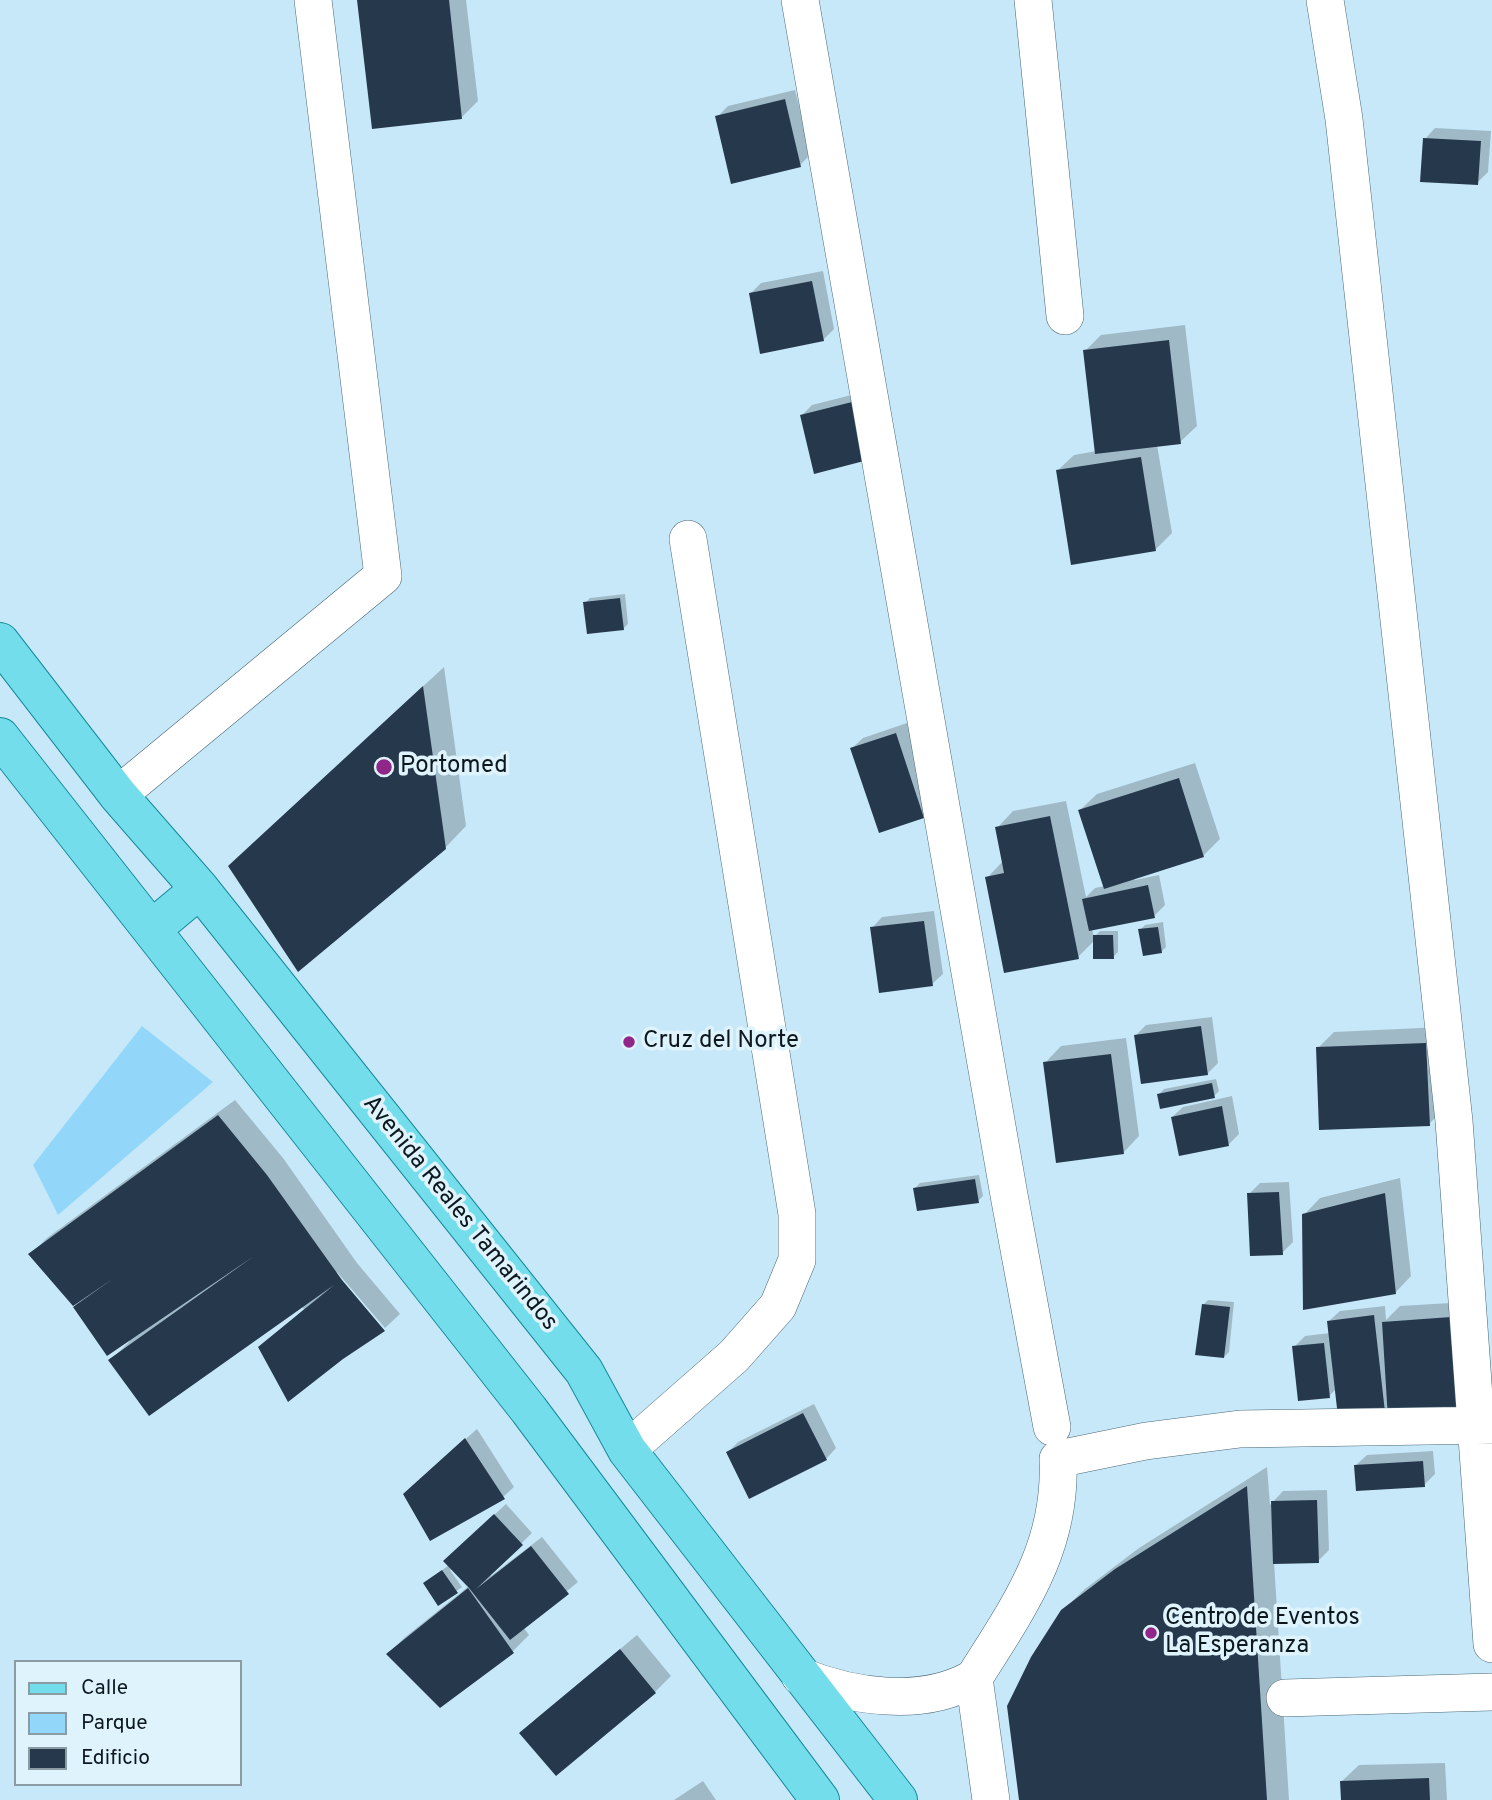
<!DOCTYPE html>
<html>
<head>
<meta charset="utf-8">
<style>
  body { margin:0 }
  #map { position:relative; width:1492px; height:1800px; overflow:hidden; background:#c7e8f9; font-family:Overpass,sans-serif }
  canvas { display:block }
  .legend { position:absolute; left:14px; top:1660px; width:228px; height:126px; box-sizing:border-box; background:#dff3fd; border:2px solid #8b9ba4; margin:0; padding:9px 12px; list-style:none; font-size:21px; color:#0c181e }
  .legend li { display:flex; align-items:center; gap:14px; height:35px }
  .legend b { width:35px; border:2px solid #8b9ba4 }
</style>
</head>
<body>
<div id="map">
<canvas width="1492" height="1800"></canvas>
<ul class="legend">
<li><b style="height:9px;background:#74ddeb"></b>Calle</li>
<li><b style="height:19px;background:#92d7f9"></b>Parque</li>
<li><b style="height:19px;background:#26394c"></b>Edificio</li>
</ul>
</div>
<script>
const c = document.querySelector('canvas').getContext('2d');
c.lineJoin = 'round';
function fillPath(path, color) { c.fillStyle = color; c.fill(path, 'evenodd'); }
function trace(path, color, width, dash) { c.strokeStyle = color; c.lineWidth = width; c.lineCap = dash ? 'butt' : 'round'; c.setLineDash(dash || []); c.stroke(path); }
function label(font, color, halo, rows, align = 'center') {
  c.font = font + ' Overpass,sans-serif'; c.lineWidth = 7; c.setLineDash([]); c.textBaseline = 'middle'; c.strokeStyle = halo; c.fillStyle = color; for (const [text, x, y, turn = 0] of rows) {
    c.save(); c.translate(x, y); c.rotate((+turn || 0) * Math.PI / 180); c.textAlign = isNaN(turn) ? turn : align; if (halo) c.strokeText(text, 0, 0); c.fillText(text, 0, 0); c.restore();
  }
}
fillPath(new Path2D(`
  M 142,1026 L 213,1082 L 58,1215 L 33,1165 Z`), '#92d7f9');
fillPath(new Path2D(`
  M 359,0 L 466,0 L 478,101 L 462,117 Z
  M 795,90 L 811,154 L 800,165 L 717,117 L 728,106 Z
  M 1435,128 L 1491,131 L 1488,172 L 1477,183 L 1425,139 Z
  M 823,271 L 834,329 L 823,340 L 751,293 L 761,283 Z
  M 1185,325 L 1197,426 L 1180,442 L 1157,445 L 1172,533 L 1156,549 L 1057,471 L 1074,455 L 1097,451 L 1085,351 L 1101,335 Z
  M 883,387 L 897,443 L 886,453 L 802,415 L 812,405 Z
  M 625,594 L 628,624 L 623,629 L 585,603 L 590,598 Z
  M 444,667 L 466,826 L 445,848 L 251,845 Z
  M 907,723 L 934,805 L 923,816 L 880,831 L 852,748 L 863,738 Z
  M 1195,763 L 1220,839 L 1203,856 L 1134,878 L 1135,880 L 1159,875 L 1165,905 L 1154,916 L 1092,929 L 1094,937 L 1100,931 L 1118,931 L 1118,952 L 1113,957 L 1095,940 L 1078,957 L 987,878 L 1003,861 L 997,828 L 1013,811 L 1066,801 L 1086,897 L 1095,888 L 1105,886 L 1080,810 L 1097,794 Z
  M 934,911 L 943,974 L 932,984 L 872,928 L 882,917 Z
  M 1163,922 L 1166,947 L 1161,952 L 1140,930 L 1145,925 Z
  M 1212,1017 L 1218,1063 L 1207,1074 L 1136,1035 L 1146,1025 Z
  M 1442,1027 L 1445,1108 L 1429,1124 L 1318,1048 L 1334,1032 Z
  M 1126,1038 L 1139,1136 L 1123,1153 L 1045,1063 L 1061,1046 Z
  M 1216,1079 L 1219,1091 L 1214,1096 L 1159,1094 L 1164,1089 Z
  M 1232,1096 L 1239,1134 L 1229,1144 L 1172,1117 L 1183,1107 Z
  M 235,1100 L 283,1158 L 357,1263 L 400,1314 L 385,1328 L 337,1272 L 334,1274 L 384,1330 L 260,1348 L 304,1309 L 302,1307 L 111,1360 L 130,1341 L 75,1306 L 31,1254 L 47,1238 Z
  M 979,1175 L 983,1196 L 978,1201 L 915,1188 L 920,1183 Z
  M 1400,1178 L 1411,1276 L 1395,1293 L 1304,1215 L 1320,1198 Z
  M 1289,1182 L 1293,1242 L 1282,1253 L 1249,1194 L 1260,1183 Z
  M 1208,1300 L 1234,1302 L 1229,1352 L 1224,1357 L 1203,1305 Z
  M 1467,1302 L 1384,1410 L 1337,1388 L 1329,1396 L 1294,1347 L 1305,1336 L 1330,1333 L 1329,1321 L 1340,1311 L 1385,1306 L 1386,1320 L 1400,1306 Z
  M 814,1404 L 836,1448 L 826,1459 L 728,1452 L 738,1442 Z
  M 477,1429 L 514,1487 L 503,1497 L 416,1483 Z
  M 1433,1451 L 1435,1474 L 1424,1485 L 1356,1465 L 1367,1455 Z
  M 1267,1467 L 1270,1505 L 1283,1491 L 1327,1490 L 1329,1550 L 1318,1561 L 1274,1562 L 1289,1800 L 1021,1800 L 1062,1611 L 1085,1589 L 1139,1548 Z
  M 506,1504 L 532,1533 L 490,1574 L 491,1576 L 542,1537 L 578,1582 L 523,1627 L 529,1635 L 513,1651 L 388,1654 L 404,1638 L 469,1586 L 452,1568 L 450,1570 L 462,1587 L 439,1604 L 430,1579 L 449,1565 L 456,1550 Z
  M 637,1635 L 671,1676 L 655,1692 L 522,1733 L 538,1717 Z
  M 1445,1763 L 1447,1800 L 1343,1800 L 1342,1781 L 1359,1765 Z
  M 703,1781 L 716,1800 L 674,1800 Z`), '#0003');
fillPath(new Path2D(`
  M 357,0 L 449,0 L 462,119 L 372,129 Z
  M 785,99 L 801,167 L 731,184 L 715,116 Z
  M 1423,138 L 1481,141 L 1478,185 L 1420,182 Z
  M 812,281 L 824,341 L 760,354 L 749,293 Z
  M 1169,340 L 1181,444 L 1095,454 L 1083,350 Z
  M 872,397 L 887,455 L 814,474 L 800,415 Z
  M 1141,457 L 1156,551 L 1071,565 L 1056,470 Z
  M 620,598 L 624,630 L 587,634 L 583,602 Z
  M 423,686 L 446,849 L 298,972 L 228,866 Z
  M 896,733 L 924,818 L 879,833 L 850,748 Z
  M 1179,778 L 1204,857 L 1104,889 L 1078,810 Z
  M 1050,816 L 1079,959 L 1004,973 L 985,877 L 1004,873 L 995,827 Z
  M 1148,885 L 1155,918 L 1089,931 L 1082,899 Z
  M 924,921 L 933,986 L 879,993 L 870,927 Z
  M 1158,927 L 1162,953 L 1143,956 L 1138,929 Z
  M 1093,935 L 1113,935 L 1114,959 L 1093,959 Z
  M 1201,1026 L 1208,1075 L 1141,1084 L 1134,1035 Z
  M 1426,1043 L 1430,1126 L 1319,1130 L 1316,1047 Z
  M 1111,1054 L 1124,1154 L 1056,1163 L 1043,1062 Z
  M 1212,1083 L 1215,1098 L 1160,1109 L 1157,1094 Z
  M 1222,1106 L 1229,1146 L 1179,1156 L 1171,1117 Z
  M 218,1115 L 267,1175 L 342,1280 L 385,1331 L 343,1359 L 288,1402 L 258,1347 L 334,1285 L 149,1416 L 108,1360 L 254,1256 L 107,1356 L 73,1307 L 114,1278 L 73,1306 L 28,1254 Z
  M 975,1179 L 979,1203 L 917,1211 L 913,1188 Z
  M 1279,1192 L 1283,1255 L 1250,1256 L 1247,1193 Z
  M 1385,1193 L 1396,1294 L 1303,1310 L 1302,1214 Z
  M 1202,1304 L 1230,1307 L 1224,1358 L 1195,1355 Z
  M 1374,1315 L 1385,1412 L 1338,1417 L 1327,1321 Z
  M 1451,1317 L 1457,1415 L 1388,1419 L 1382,1322 Z
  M 1324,1343 L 1330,1398 L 1298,1401 L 1292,1346 Z
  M 803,1413 L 827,1460 L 749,1499 L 726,1452 Z
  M 465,1438 L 505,1499 L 430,1541 L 403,1494 Z
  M 1423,1461 L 1425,1487 L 1356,1491 L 1354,1465 Z
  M 1247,1486 L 1267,1800 L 1019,1800 L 1007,1706 L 1031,1657 L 1061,1610 L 1115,1569 Z
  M 1317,1500 L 1319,1563 L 1273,1564 L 1271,1501 Z
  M 494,1514 L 523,1545 L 476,1589 L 531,1546 L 569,1594 L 510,1640 L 469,1588 L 443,1561 Z
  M 442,1570 L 458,1593 L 438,1606 L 423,1583 Z
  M 468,1588 L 514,1653 L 440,1708 L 386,1654 Z
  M 620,1649 L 656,1693 L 556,1776 L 519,1733 Z
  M 1429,1778 L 1430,1800 L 1341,1800 L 1340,1781 Z`), '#26394c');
const minor = new Path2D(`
  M 800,0 L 1009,1195 L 1052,1427
  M 1033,0 L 1065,316
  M 1325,0 L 1344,119 L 1454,1121 L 1492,1644
  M 118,795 L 383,576 L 313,0
  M 627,1450 L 734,1356 L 778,1306 L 797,1260 L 797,1214 L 688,539
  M 800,1676 C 852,1697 923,1708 974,1678 C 1019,1606 1062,1548 1058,1459 L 1146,1441 L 1240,1429 L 1492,1425
  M 974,1678 L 991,1800
  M 1285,1698 L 1492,1692`);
const major = new Path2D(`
  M 0,642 L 118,795 L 200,889 L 584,1371 L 627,1450 L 898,1800
  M 0,737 L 529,1410 L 820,1800
  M 152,929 L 200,889`);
trace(minor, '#496776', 38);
trace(major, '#148a9a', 40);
trace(minor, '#fff', 37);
trace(major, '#74ddeb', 38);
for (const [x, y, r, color] of [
  [384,767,9,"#912689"],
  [629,1042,7,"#912689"],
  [1151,1633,7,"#912689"]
]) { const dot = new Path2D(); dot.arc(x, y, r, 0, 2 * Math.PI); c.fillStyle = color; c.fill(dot); trace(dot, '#dff3fd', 2.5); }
label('24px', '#0c181e', '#dff3fd', [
  ["Portomed",400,767],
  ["Cruz del Norte",643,1042],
  ["Centro de Eventos",1165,1619],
  ["La Esperanza",1165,1647]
], 'left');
label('24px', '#0c181e', '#dff3fd', [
  ["Avenida Reales Tamarindos",459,1214,51]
]);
</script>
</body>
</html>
